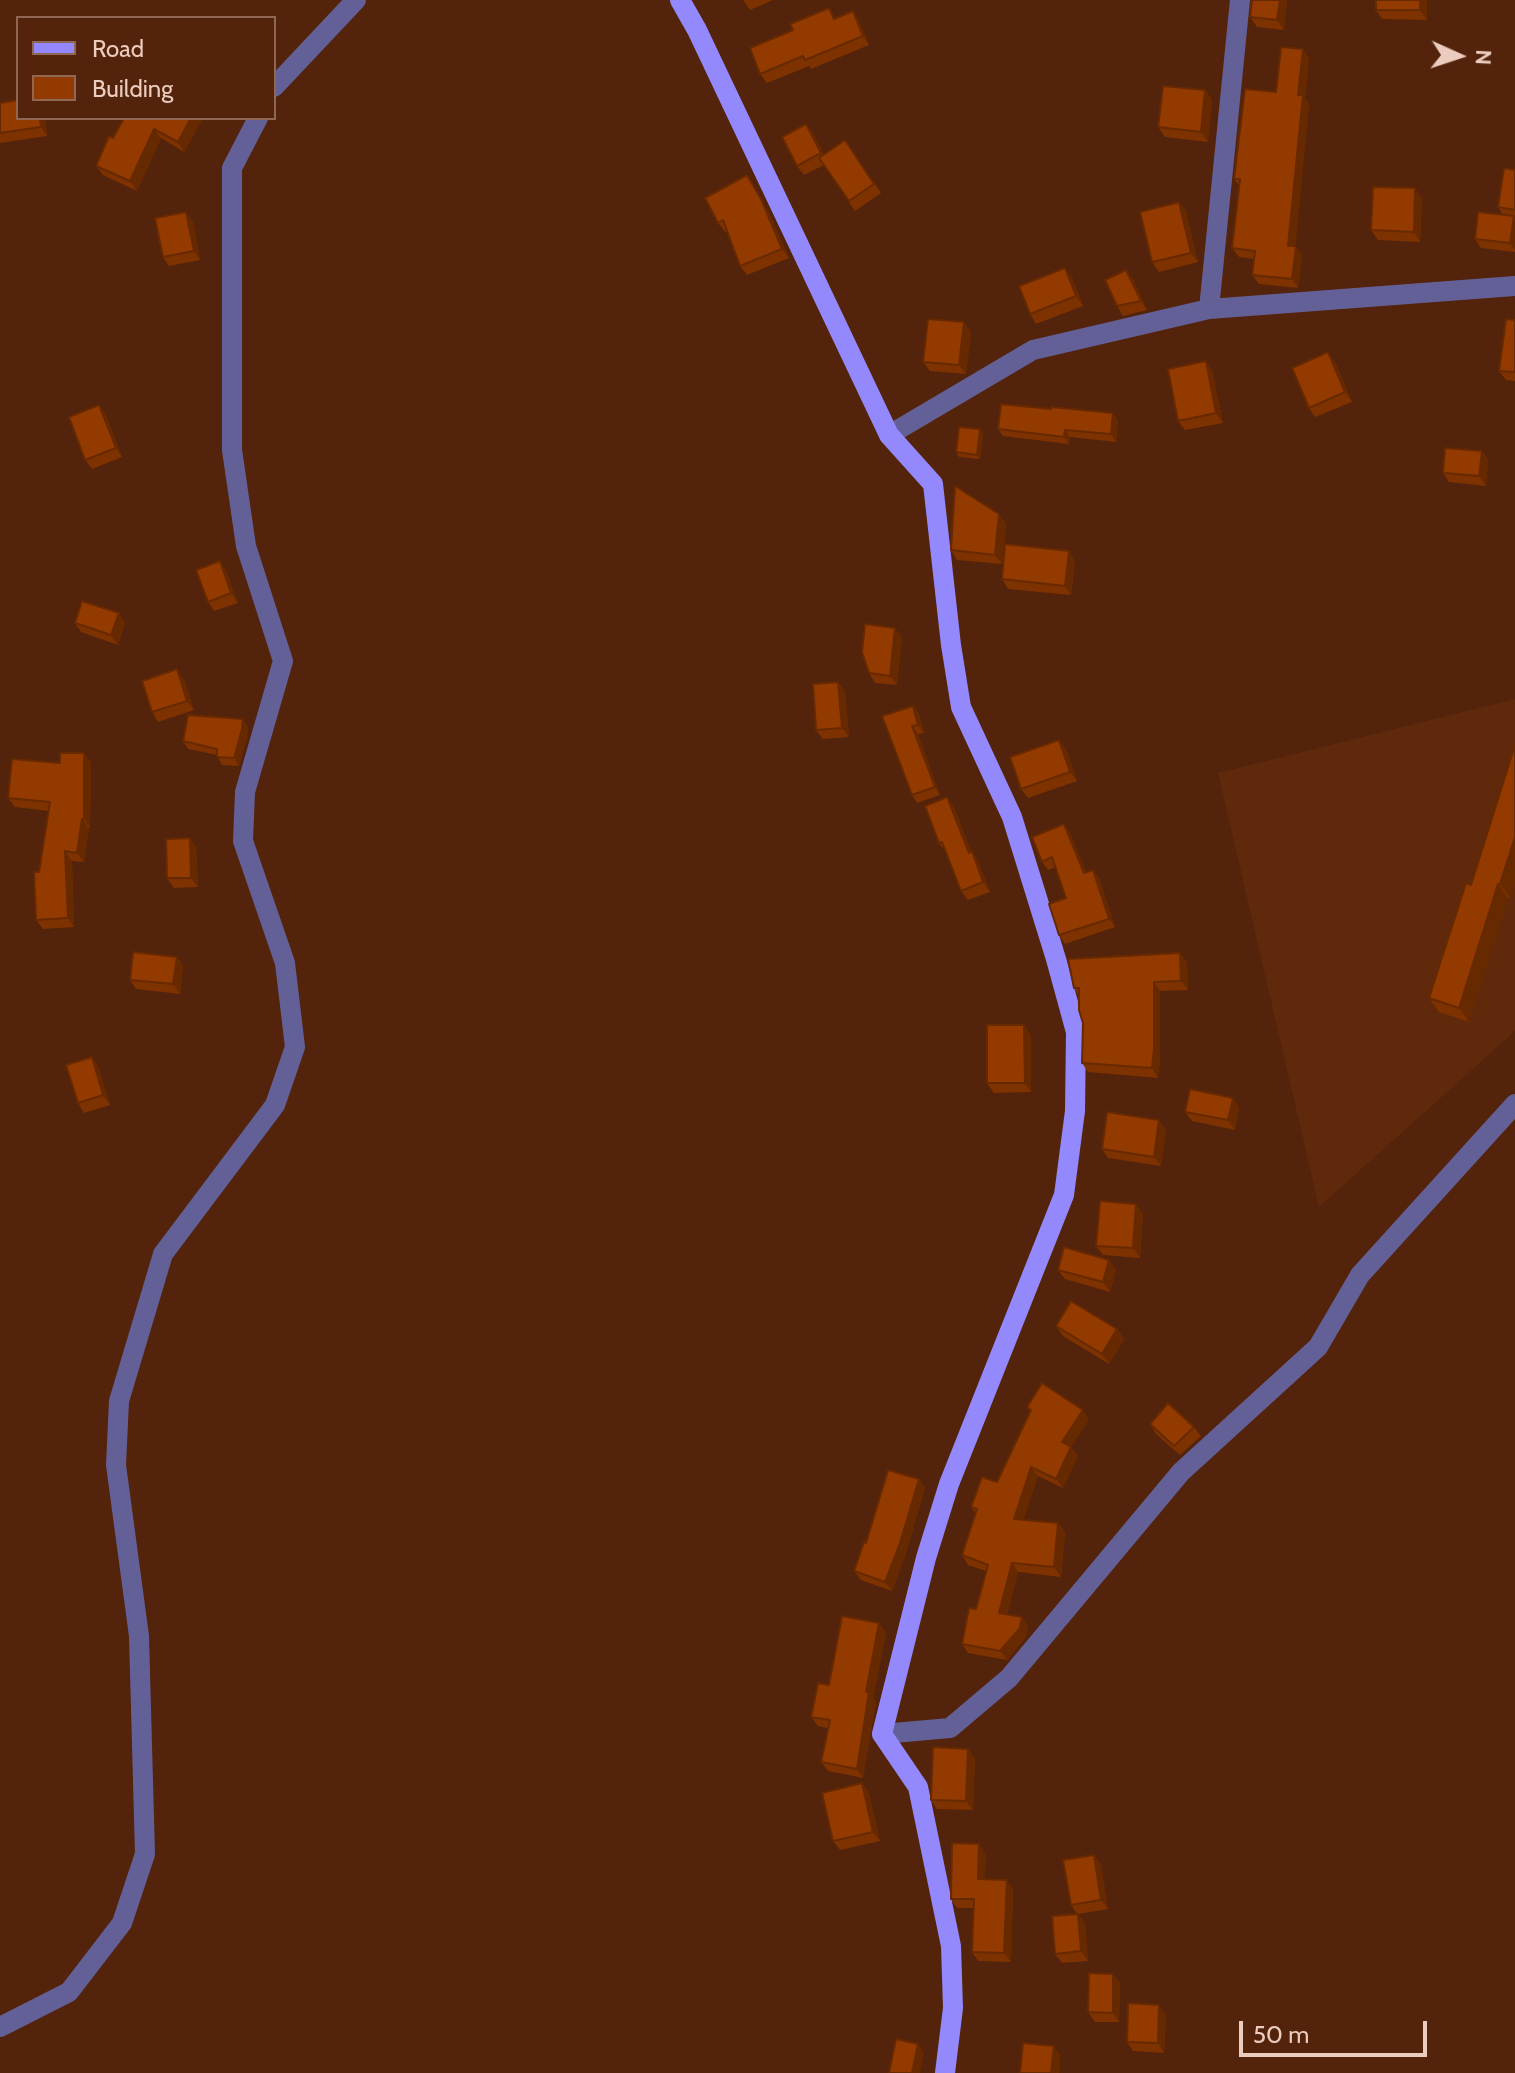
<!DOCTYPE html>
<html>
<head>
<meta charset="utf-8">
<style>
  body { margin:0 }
  #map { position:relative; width:1515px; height:2073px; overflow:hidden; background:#53230b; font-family:Cabin,sans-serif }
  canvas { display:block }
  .legend { position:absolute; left:16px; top:16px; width:260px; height:104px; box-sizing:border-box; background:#53230b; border:2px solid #906753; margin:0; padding:10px 14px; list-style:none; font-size:24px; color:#ebccbe }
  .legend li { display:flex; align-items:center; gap:16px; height:40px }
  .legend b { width:40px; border:2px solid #906753 }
  .north { position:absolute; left:1419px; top:16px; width:80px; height:80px; -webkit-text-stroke:6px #53230b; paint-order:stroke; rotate:93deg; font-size:22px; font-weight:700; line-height:32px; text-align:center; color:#ebccbe }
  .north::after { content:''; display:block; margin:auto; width:28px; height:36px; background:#ebccbe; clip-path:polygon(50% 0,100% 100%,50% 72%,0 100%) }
  .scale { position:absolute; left:1239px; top:2021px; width:188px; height:36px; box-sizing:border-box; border:4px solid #ebccbe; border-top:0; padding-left:10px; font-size:24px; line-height:28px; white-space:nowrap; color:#ebccbe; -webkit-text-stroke:6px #53230b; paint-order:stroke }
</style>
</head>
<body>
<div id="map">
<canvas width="1515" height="2073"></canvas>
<ul class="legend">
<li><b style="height:10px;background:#9389fc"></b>Road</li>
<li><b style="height:22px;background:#933a00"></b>Building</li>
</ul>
<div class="north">N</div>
<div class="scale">50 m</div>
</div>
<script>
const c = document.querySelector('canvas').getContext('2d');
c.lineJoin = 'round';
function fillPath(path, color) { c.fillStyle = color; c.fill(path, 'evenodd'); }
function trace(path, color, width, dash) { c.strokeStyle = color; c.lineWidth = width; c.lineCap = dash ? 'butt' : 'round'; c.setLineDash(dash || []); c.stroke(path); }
fillPath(new Path2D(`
  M 1515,699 L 1515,1031 L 1319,1207 L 1218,773 Z`), '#60290c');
trace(new Path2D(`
  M 274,87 L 356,0
  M 1209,309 L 1240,0
  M 889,435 L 1033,350 L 1209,309 L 1515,286
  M 882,1734 L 950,1728 L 1009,1678 L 1181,1472 L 1318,1347 L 1360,1275 L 1515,1104
  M 0,2027 L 69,1992 L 122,1923 L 145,1854 L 139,1636 L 116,1465 L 119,1401 L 163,1254 L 275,1105 L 295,1047 L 285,963 L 243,841 L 245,792 L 283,661 L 246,546 L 232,450 L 232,168 L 258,118`), '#636098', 20);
trace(new Path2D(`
  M 680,0 L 697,30 L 889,435 L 933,484 L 951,645 L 961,707 L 1012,817 L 1056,959 L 1076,1032 L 1075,1111 L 1064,1195 L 949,1484 L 926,1558 L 882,1734 L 918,1787 L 951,1946 L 953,2008 L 945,2073`), '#9389fc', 20);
fillPath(new Path2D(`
  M 743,0 L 773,0 L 750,10 Z
  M 1252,0 L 1287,0 L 1284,30 L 1257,27 L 1250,17 Z
  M 1376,0 L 1427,0 L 1427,20 L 1382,19 L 1376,10 Z
  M 853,11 L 859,21 L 869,45 L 811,69 L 809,66 L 767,83 L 760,74 L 836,18 Z
  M 1309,58 L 1305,98 L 1309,104 L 1295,246 L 1302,255 L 1298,288 L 1259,284 L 1252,275 L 1254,259 L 1239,257 L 1232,248 L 1239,185 L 1234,179 L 1276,92 Z
  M 1205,90 L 1212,100 L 1208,142 L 1165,137 L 1158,127 Z
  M 0,103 L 45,118 L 47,136 L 0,143 Z
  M 124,118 L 203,118 L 184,152 L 161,138 L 137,191 L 103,175 L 96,166 Z
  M 806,124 L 813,133 L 824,155 L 845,140 L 881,193 L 855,211 L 824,165 L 804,175 L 797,166 Z
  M 1515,170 L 1515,252 L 1481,248 L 1475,239 L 1503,215 L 1498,207 Z
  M 747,175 L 768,211 L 789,258 L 747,275 L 740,266 L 727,231 L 725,232 L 718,223 Z
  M 1422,198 L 1420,242 L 1378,240 L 1371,230 Z
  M 1179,202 L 1186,212 L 1198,262 L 1159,272 L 1152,262 Z
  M 193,221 L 200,260 L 169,266 L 163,257 Z
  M 1126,270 L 1133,279 L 1147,310 L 1123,316 L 1117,306 Z
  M 1072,277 L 1083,306 L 1036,324 L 1030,314 Z
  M 1515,320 L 1515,381 L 1506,380 L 1499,371 Z
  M 971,332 L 966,374 L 930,371 L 923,362 Z
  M 1335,362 L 1352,402 L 1315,417 L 1309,408 Z
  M 1212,370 L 1223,423 L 1185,430 L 1178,421 Z
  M 99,405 L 106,415 L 122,457 L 92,469 L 85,460 Z
  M 1118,420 L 1116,442 L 1070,437 L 1069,444 L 1003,436 L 998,429 Z
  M 980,429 L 983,434 L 980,459 L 959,457 L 956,452 Z
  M 1482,451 L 1488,460 L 1486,486 L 1449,482 L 1443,473 Z
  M 999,514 L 1006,524 L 1002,564 L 957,560 L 951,550 Z
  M 220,561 L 226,571 L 238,603 L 214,611 L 208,602 Z
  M 1075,561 L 1071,595 L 1008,589 L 1002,579 Z
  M 75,623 L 125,623 L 118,645 L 81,632 Z
  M 902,637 L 897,685 L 875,683 L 869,673 Z
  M 184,679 L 194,710 L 158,722 L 152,712 Z
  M 838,682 L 845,691 L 849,737 L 823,739 L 816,730 Z
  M 913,706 L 919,714 L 924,733 L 918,734 L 940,795 L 917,803 L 912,795 L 882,716 Z
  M 248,727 L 247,737 L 239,766 L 222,765 L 217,755 L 188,749 L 183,741 Z
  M 1515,745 L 1515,883 L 1510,898 L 1508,898 L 1469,1022 L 1439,1012 L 1429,998 L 1471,885 Z
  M 1066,749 L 1077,781 L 1028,798 L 1021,789 Z
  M 91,762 L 90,828 L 89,828 L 84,862 L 72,861 L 74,927 L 43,929 L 36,920 L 39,872 L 49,811 L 15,807 L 8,798 L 60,763 Z
  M 954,806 L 971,852 L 978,861 L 990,892 L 968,900 L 961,891 L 946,852 L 939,843 Z
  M 1070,833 L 1086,872 L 1093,870 L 1099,878 L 1115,927 L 1065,944 L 1059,935 L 1066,898 L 1056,867 L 1048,870 L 1042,862 Z
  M 190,838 L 196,848 L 198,887 L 174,888 L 167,878 Z
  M 1180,953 L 1187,962 L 1188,990 L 1160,991 L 1160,1058 L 1158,1078 L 1088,1072 L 1082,1063 L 1083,1023 L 1079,996 L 1074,988 Z
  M 177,957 L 183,966 L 180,994 L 136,989 L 130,980 Z
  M 1031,1035 L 1031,1092 L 994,1093 L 987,1083 Z
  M 92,1057 L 98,1066 L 110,1105 L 84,1113 L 78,1103 Z
  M 1233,1098 L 1239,1108 L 1235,1130 L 1192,1121 L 1185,1112 Z
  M 1166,1130 L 1161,1166 L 1108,1158 L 1102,1149 Z
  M 1143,1213 L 1140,1258 L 1103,1255 L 1096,1246 Z
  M 1109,1260 L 1116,1270 L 1110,1292 L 1065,1279 L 1058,1270 Z
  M 1056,1326 L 1117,1329 L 1124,1339 L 1109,1364 L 1063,1336 Z
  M 1027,1407 L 1089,1419 L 1071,1447 L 1078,1456 L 1063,1488 L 1038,1476 L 1023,1520 L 1058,1523 L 1065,1532 L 1061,1577 L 1018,1572 L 1007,1615 L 1022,1617 L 1028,1626 L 1026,1637 L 1007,1660 L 968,1653 L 962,1644 L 976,1609 L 986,1571 L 968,1565 L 962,1555 L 976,1514 L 971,1507 L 997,1482 L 1030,1412 Z
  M 1150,1424 L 1194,1427 L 1201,1436 L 1180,1455 L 1156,1434 Z
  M 919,1479 L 925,1488 L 906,1553 L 892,1591 L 861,1580 L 854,1571 L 866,1543 Z
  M 879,1623 L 886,1633 L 873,1698 L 876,1702 L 863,1778 L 828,1771 L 821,1762 L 828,1728 L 818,1726 L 811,1717 L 829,1685 Z
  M 968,1749 L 975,1758 L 973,1810 L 937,1809 L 931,1800 Z
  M 862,1783 L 869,1793 L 880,1841 L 840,1850 L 833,1841 Z
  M 986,1853 L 984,1879 L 1013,1889 L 1011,1962 L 978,1961 L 972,1952 L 974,1908 L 957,1908 L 951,1899 Z
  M 1094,1855 L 1101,1865 L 1108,1909 L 1078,1914 L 1085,1923 L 1088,1961 L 1062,1963 L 1055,1954 L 1077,1914 L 1071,1905 Z
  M 1113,1974 L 1120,1983 L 1119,2022 L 1095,2022 L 1088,2012 Z
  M 1166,2014 L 1164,2053 L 1133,2051 L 1127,2042 Z`), '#7e3200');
fillPath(new Path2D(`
  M 1280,0 L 1287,0 L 1284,30 L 1277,20 Z
  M 1420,0 L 1427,0 L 1427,20 L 1420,10 Z
  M 853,11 L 859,21 L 869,45 L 863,36 Z
  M 1303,49 L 1309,58 L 1305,98 L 1309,104 L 1295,253 L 1296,246 L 1302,255 L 1298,288 L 1292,279 L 1288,246 L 1298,95 Z
  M 1205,90 L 1212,100 L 1208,142 L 1201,132 Z
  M 40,118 L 45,118 L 47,136 L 41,127 Z
  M 191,118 L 203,118 L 184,152 L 178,142 Z
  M 806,124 L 813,133 L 828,163 L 821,153 Z
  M 154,129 L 161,138 L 137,191 L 130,181 Z
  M 747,175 L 768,211 L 789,258 L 782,249 Z
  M 1415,188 L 1422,198 L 1420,242 L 1414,232 Z
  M 1179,202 L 1186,212 L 1198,262 L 1191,253 Z
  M 186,212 L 193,221 L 200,260 L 194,251 Z
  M 1514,216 L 1515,218 L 1515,250 L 1510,243 Z
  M 1065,268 L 1072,277 L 1083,306 L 1076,296 Z
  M 1126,270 L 1133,279 L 1147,310 L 1141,301 Z
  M 964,322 L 971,332 L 966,374 L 959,365 Z
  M 1328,352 L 1335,362 L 1352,402 L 1345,392 Z
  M 1206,361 L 1212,370 L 1223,423 L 1216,413 Z
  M 99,405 L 106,415 L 122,457 L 116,448 Z
  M 1113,413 L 1118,420 L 1116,442 L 1111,434 Z
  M 980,429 L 983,434 L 980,459 L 977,455 Z
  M 1065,430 L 1070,437 L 1069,444 L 1064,437 Z
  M 1482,451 L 1488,460 L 1486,486 L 1479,476 Z
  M 999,514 L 1006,524 L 1002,564 L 995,555 Z
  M 1069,551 L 1075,561 L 1071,595 L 1065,586 Z
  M 220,561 L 226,571 L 238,603 L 231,593 Z
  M 119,613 L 125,623 L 118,645 L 111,635 Z
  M 895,628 L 902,637 L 897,685 L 890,676 Z
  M 177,669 L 184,679 L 194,710 L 187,701 Z
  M 838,682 L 845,691 L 849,737 L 842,728 Z
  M 913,706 L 919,714 L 924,733 L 918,725 Z
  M 243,719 L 248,727 L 247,737 L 239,766 L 234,758 Z
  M 912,726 L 918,734 L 940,795 L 935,787 Z
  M 1059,740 L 1066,749 L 1077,781 L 1070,772 Z
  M 84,753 L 91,762 L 90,828 L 84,819 Z
  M 947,797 L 954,806 L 975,862 L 969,853 Z
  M 82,819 L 89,828 L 84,862 L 77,853 Z
  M 1064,824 L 1070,833 L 1090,881 L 1084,873 Z
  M 1515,837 L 1515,883 L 1510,898 L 1500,884 Z
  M 190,838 L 196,848 L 198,887 L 191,878 Z
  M 65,851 L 72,861 L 74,927 L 68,918 Z
  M 972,851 L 978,861 L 990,892 L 983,882 Z
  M 1093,870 L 1099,878 L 1115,927 L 1109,919 Z
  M 1498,884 L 1508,898 L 1469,1022 L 1459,1008 Z
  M 1180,953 L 1187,962 L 1188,990 L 1181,981 Z
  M 177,957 L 183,966 L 180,994 L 173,984 Z
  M 1154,982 L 1160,991 L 1160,1058 L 1158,1078 L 1152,1068 Z
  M 1024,1025 L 1031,1035 L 1031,1092 L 1025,1083 Z
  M 92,1057 L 98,1066 L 110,1105 L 103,1095 Z
  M 1233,1098 L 1239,1108 L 1235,1130 L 1228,1120 Z
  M 1159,1120 L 1166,1130 L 1161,1166 L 1154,1157 Z
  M 1136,1204 L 1143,1213 L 1140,1258 L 1133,1248 Z
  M 1109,1260 L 1116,1270 L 1110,1292 L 1103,1282 Z
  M 1117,1329 L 1124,1339 L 1109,1364 L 1102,1354 Z
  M 1083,1410 L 1089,1419 L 1068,1451 L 1062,1442 Z
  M 1071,1447 L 1078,1456 L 1063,1488 L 1056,1479 Z
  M 1031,1467 L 1038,1476 L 1021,1528 L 1014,1519 Z
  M 919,1479 L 925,1488 L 906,1553 L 892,1591 L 885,1582 Z
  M 1058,1523 L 1065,1532 L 1061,1577 L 1054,1567 Z
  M 1012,1563 L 1018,1572 L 1005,1622 L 999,1613 Z
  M 1022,1617 L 1028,1626 L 1026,1637 L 1007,1660 L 1000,1651 Z
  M 879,1623 L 886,1633 L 873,1698 L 876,1702 L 863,1778 L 857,1769 L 866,1692 Z
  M 968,1749 L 975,1758 L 973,1810 L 966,1801 Z
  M 862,1783 L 869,1793 L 880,1841 L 873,1832 Z
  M 979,1844 L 986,1853 L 984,1888 L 978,1879 Z
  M 1094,1855 L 1101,1865 L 1108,1909 L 1101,1900 Z
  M 1007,1880 L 1013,1889 L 1011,1962 L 1004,1953 Z
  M 1078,1914 L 1085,1923 L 1088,1961 L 1081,1951 Z
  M 1113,1974 L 1120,1983 L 1119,2022 L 1113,2013 Z
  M 1159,2005 L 1166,2014 L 1164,2053 L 1158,2043 Z
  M 918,2044 L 924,2053 L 920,2073 L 912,2073 Z
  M 1054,2046 L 1060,2055 L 1059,2073 L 1051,2073 Z`), '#672900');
const building = new Path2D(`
  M 1252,0 L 1280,0 L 1277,20 L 1250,17 Z
  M 1376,0 L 1420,0 L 1420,10 L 1376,10 Z
  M 829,8 L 834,19 L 853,11 L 863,36 L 805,60 L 803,56 L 760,74 L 750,48 L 793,30 L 790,24 Z
  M 1281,47 L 1303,49 L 1298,95 L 1303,95 L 1288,246 L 1296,246 L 1292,279 L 1252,275 L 1255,251 L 1232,248 L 1240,179 L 1234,179 L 1245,89 L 1276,92 Z
  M 1163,86 L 1205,90 L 1201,132 L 1158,127 Z
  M 18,100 L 18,118 L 40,118 L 41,127 L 0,133 L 0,103 Z
  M 124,118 L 191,118 L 178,142 L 154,129 L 130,181 L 96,166 L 109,136 L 113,138 Z
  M 806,124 L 821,153 L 797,166 L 782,137 Z
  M 845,140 L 874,184 L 849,201 L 819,158 Z
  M 1504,168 L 1515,170 L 1515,210 L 1498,207 Z
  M 747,175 L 762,201 L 782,249 L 740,266 L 723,220 L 718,223 L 705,198 Z
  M 1373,187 L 1415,188 L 1414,232 L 1371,230 Z
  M 1179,202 L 1191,253 L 1152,262 L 1140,212 Z
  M 186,212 L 194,251 L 163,257 L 155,218 Z
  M 1478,212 L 1514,216 L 1510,243 L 1475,239 Z
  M 1065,268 L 1076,296 L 1030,314 L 1019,286 Z
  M 1126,270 L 1141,301 L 1117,306 L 1105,280 Z
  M 928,319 L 964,322 L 959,365 L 923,362 Z
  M 1506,319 L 1515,320 L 1515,372 L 1499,371 Z
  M 1328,352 L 1345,392 L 1309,408 L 1292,368 Z
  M 1206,361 L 1216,413 L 1178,421 L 1168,369 Z
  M 1001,404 L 1051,409 L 1051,407 L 1113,413 L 1111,434 L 1065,430 L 1064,437 L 998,429 Z
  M 99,405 L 116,448 L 85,460 L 69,417 Z
  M 959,427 L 980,429 L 977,455 L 956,452 Z
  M 1445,448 L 1482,451 L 1479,476 L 1443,473 Z
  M 955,486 L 999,514 L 995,555 L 951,550 Z
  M 1005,544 L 1069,551 L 1065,586 L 1002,579 Z
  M 220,561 L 231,593 L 208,602 L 196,570 Z
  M 82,601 L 119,613 L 111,635 L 75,623 Z
  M 865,624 L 895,628 L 890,676 L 869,673 L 862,652 Z
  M 177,669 L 187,701 L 152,712 L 142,681 Z
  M 838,682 L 842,728 L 816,730 L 813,684 Z
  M 913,706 L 918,725 L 912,726 L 935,787 L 912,795 L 882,716 Z
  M 188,715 L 243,719 L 242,729 L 234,758 L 217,757 L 217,749 L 183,741 Z
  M 1059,740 L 1070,772 L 1021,789 L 1010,757 Z
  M 1515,745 L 1515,837 L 1500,884 L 1498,884 L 1459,1008 L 1429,998 L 1466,883 L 1471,885 Z
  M 60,753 L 84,753 L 84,819 L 82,819 L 77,853 L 65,851 L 68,918 L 36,920 L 34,872 L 39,872 L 50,802 L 8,798 L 12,759 L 60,763 Z
  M 947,797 L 969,853 L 972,851 L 983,882 L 961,891 L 942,842 L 939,843 L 925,806 Z
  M 1064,824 L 1084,873 L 1093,870 L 1109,919 L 1059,935 L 1049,904 L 1066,898 L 1052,857 L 1042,862 L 1032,837 Z
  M 190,838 L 191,878 L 167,878 L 166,839 Z
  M 133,952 L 177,957 L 173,984 L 130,980 Z
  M 1180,953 L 1181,981 L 1154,982 L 1154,1049 L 1152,1068 L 1082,1063 L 1083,1023 L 1079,1010 L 1079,988 L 1074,988 L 1068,959 Z
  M 987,1025 L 1024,1025 L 1025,1083 L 987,1083 Z
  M 92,1057 L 103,1095 L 78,1103 L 66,1065 Z
  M 1190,1089 L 1233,1098 L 1228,1120 L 1185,1112 Z
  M 1107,1112 L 1159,1120 L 1154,1157 L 1102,1149 Z
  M 1100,1201 L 1136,1204 L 1133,1248 L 1096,1246 Z
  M 1064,1247 L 1109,1260 L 1103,1282 L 1058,1270 Z
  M 1071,1301 L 1117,1329 L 1102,1354 L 1056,1326 Z
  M 1042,1383 L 1083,1410 L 1062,1442 L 1071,1447 L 1056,1479 L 1031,1467 L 1014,1519 L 1058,1523 L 1054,1567 L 1012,1563 L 999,1613 L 1022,1617 L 1020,1628 L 1000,1651 L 962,1644 L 969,1608 L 976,1609 L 988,1565 L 962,1555 L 977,1509 L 971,1507 L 982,1477 L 997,1482 L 1031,1410 L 1027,1407 Z
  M 1168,1403 L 1194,1427 L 1174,1446 L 1150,1424 Z
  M 888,1470 L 919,1479 L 900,1543 L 885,1582 L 854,1571 L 864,1542 L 866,1543 Z
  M 842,1616 L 879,1623 L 866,1692 L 869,1692 L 857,1769 L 821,1762 L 830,1720 L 811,1717 L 818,1683 L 829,1685 Z
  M 933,1747 L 968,1749 L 966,1801 L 931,1800 Z
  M 862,1783 L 873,1832 L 833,1841 L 822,1793 Z
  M 952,1843 L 979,1844 L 978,1879 L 1007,1880 L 1004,1953 L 972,1952 L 974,1899 L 951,1899 Z
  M 1094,1855 L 1101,1900 L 1071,1905 L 1063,1860 Z
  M 1078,1914 L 1081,1951 L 1055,1954 L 1052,1916 Z
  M 1089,1973 L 1113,1974 L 1113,2013 L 1088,2012 Z
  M 1128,2003 L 1159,2005 L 1158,2043 L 1127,2042 Z
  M 896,2039 L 918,2044 L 912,2073 L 889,2073 Z
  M 1023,2043 L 1054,2046 L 1051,2073 L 1020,2073 Z`);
fillPath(building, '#933a00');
trace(building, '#672900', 2);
</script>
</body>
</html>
